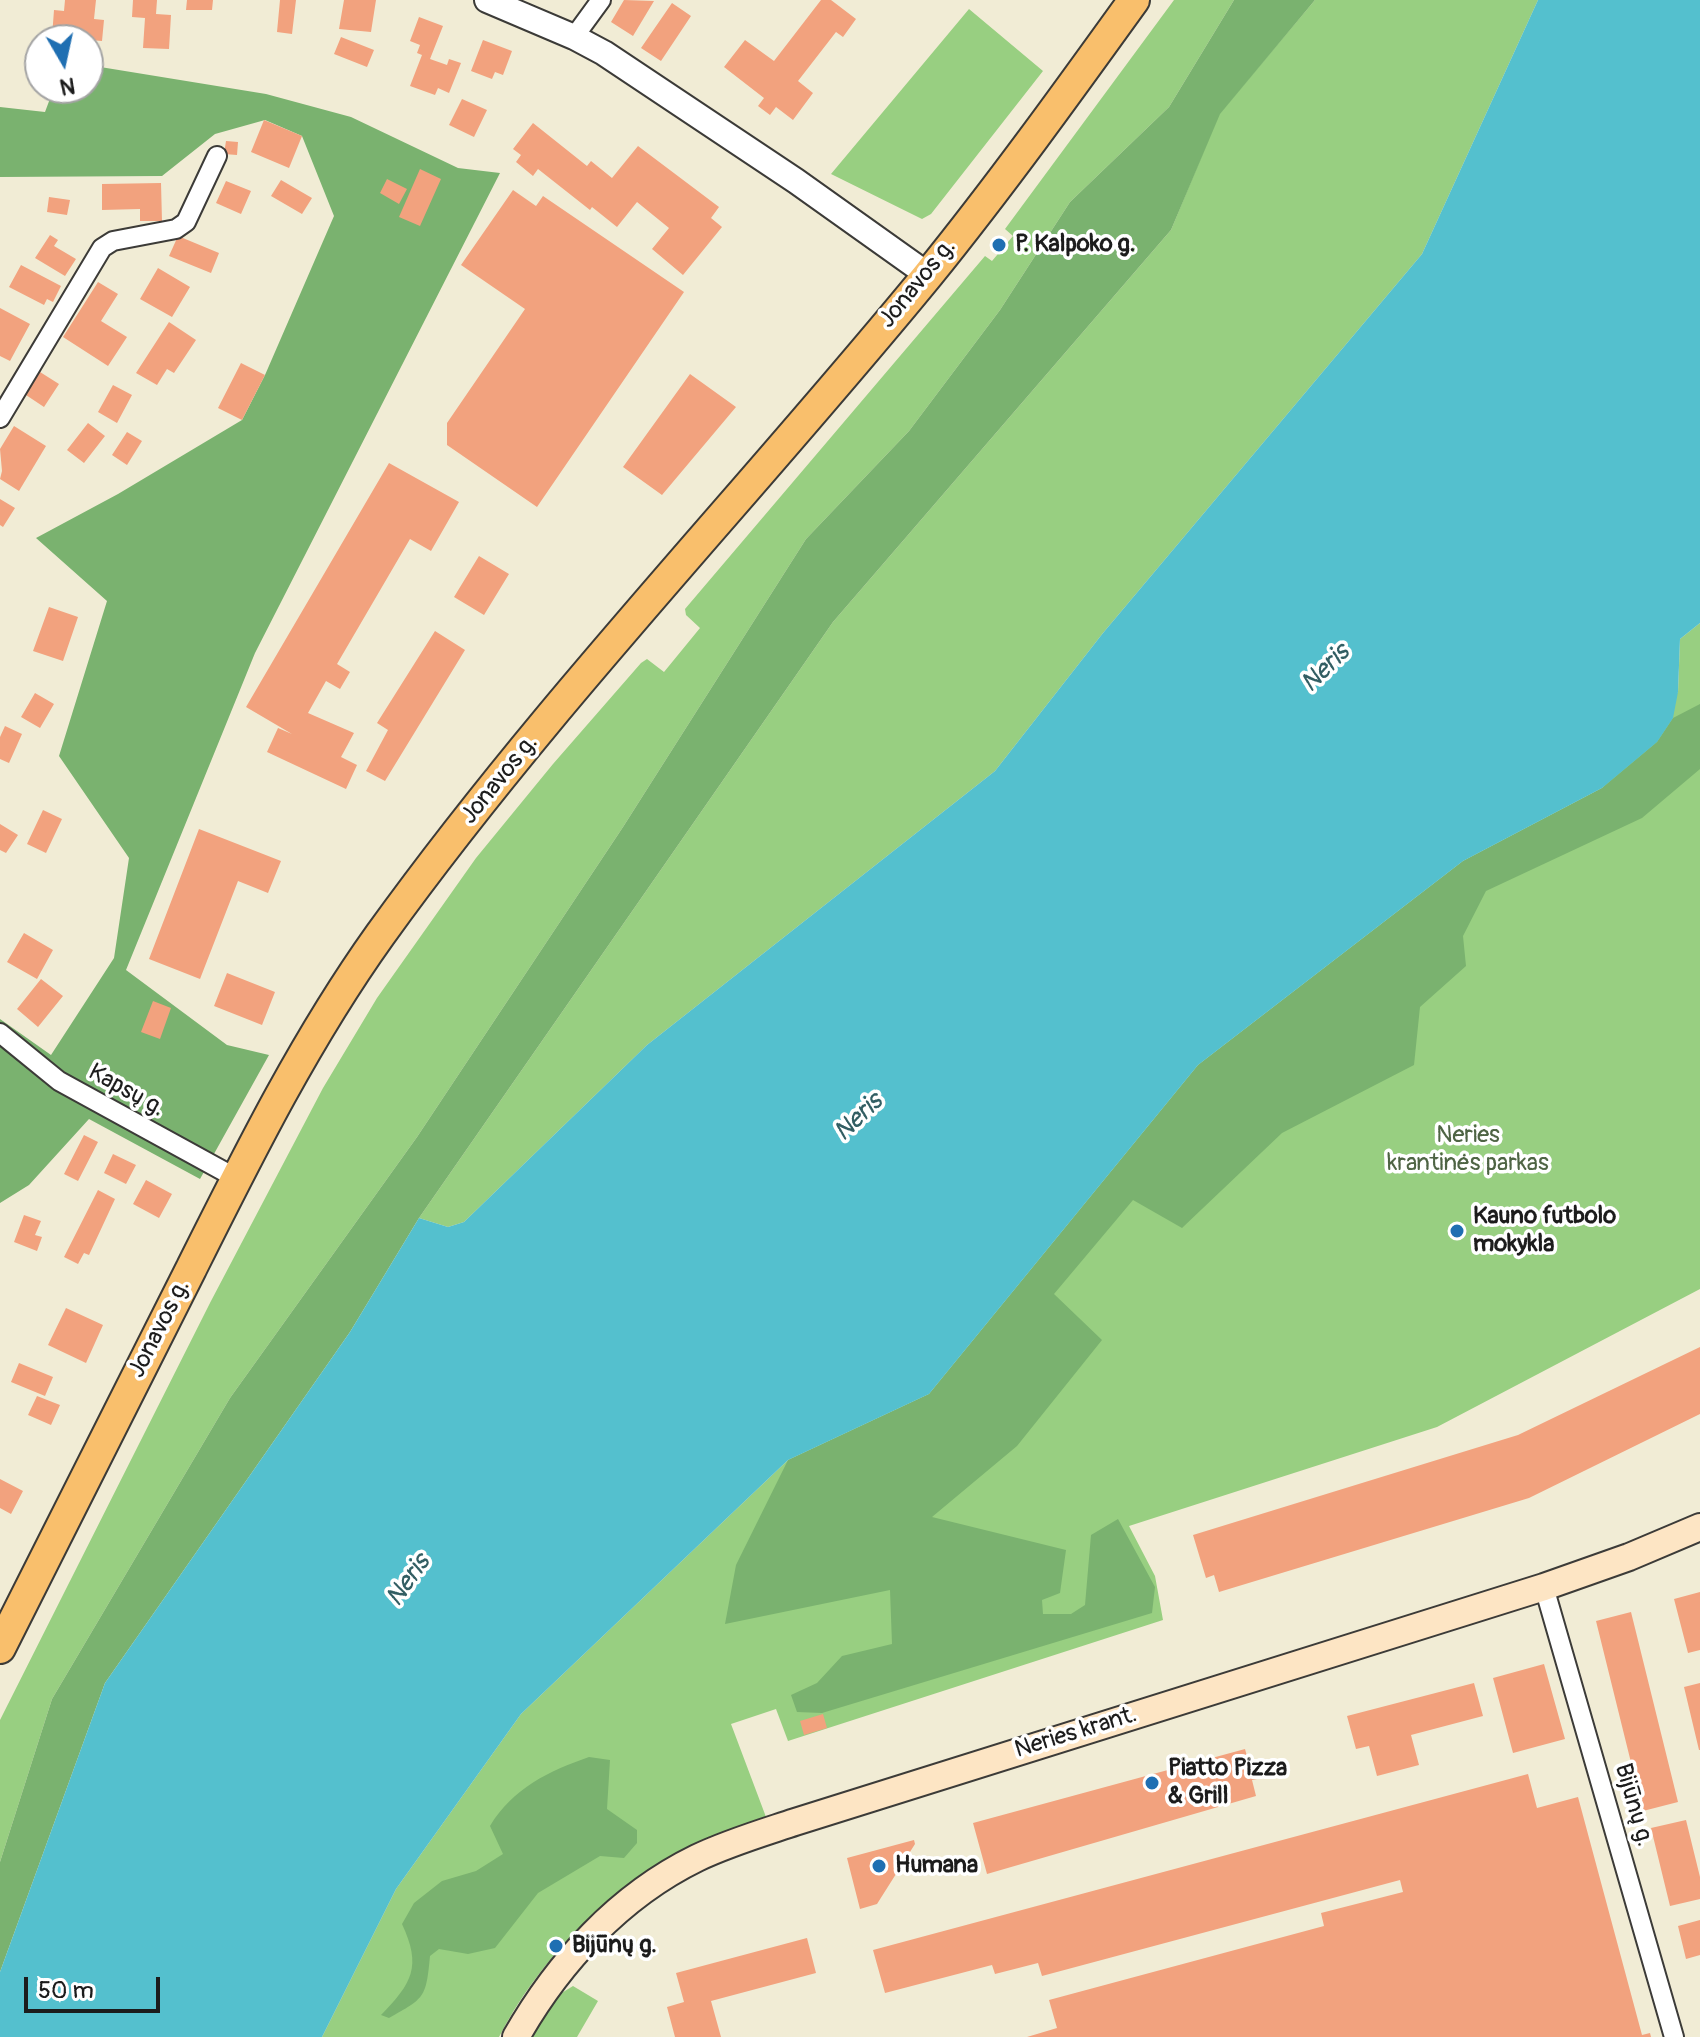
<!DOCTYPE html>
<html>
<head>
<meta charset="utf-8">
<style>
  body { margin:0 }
  #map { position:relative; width:1700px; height:2037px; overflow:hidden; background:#f1ecd5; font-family:Pangolin,sans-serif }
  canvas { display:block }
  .north { position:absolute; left:24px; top:24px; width:80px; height:80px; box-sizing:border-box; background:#fff; border:2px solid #a4a4a4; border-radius:50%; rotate:171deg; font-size:22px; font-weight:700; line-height:32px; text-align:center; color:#1c1c1c }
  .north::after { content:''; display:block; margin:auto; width:28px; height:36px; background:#1f6fb2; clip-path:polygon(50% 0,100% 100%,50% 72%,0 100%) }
  .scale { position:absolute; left:24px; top:1977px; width:136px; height:36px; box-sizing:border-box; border:4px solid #1c1c1c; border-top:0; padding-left:10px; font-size:24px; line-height:28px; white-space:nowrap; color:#1c1c1c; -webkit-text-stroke:6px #fff; paint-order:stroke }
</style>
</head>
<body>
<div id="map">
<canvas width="1700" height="2037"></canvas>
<div class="north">N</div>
<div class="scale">50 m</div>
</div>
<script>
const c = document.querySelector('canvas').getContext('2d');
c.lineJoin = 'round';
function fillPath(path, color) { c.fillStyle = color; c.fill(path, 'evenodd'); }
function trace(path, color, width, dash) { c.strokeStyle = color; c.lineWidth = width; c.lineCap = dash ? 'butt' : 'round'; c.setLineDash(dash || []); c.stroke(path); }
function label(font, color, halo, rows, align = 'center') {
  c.font = font + ' Pangolin,sans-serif'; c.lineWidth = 7; c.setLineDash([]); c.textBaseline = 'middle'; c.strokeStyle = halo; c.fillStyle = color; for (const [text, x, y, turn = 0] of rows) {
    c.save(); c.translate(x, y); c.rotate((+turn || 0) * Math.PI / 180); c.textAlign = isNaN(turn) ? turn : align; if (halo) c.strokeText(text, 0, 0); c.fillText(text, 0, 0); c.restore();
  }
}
fillPath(new Path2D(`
  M 1174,0 L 1234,0 L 1169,107 L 1070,202 L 1000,310 L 909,431 L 806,539 L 623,827 L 417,1137 L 230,1398 L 52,1699 L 0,1862 L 0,1720 L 211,1301 L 323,1088 L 377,998 L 476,858 L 553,764 L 641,663 L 647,659 L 664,672 L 700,628 L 686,615 L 685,609 L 985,256 L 992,261 L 1013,236 L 1005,229 Z
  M 1315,0 L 1538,0 L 1422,254 L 1103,633 L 995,771 L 647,1045 L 464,1222 L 448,1227 L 419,1218 L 833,622 L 1171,230 L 1219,114 Z
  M 969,9 L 1043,71 L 931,214 L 922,219 L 831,174 Z
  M 1700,623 L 1700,1289 L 1437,1427 L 1129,1526 L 1155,1576 L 1163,1620 L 788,1741 L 776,1709 L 731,1724 L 766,1817 C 736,1829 703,1838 675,1854 C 602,1897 538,1961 499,2037 L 322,2037 L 396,1889 L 521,1714 L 788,1460 L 929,1394 L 1198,1065 L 1463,861 L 1602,788 L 1678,692 L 1680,639 Z
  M 573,1986 L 598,2001 L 577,2037 L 531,2037 L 560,1994 Z`), '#98cf81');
fillPath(new Path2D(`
  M 1234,0 L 1315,0 L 1220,114 L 1171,230 L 833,622 L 419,1218 L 350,1332 L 105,1683 L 0,1972 L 0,1862 L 52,1699 L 230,1398 L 417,1137 L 623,827 L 806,539 L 909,431 L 1000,310 L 1070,202 L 1169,107 Z
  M 88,65 L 266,94 L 351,117 L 458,168 L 500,173 L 255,653 L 126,970 L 227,1045 L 269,1055 L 200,1179 L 89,1119 L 29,1185 L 0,1203 L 0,1019 L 51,1055 L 114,958 L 129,858 L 59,756 L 107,601 L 36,538 L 118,494 L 242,420 L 265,375 L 334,216 L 302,136 L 265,120 L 215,134 L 162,176 L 0,177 L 0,107 L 45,112 L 54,88 L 88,88 Z
  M 1700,704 L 1700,769 L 1642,818 L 1486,891 L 1463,936 L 1466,966 L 1420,1007 L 1414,1065 L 1282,1133 L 1182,1228 L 1133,1200 L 1054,1294 L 1102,1340 L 1017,1446 L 932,1517 L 1066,1550 L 1060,1593 L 1042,1600 L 1043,1614 L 1071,1614 L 1085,1605 L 1091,1535 L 1118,1519 L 1155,1587 L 1152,1613 L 822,1713 L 797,1712 L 791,1695 L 817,1683 L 842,1656 L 892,1644 L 890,1590 L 725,1624 L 736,1565 L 788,1460 L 929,1394 L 1198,1065 L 1463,861 L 1602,788 L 1657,742 L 1673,718 Z
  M 589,1757 L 610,1760 L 607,1809 L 637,1830 L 637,1843 L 624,1858 L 600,1856 L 538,1893 L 495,1948 L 468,1954 L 439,1949 L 430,1956 C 426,1998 425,1998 389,2018 L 381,2015 C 412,1983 422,1967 402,1924 L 414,1903 L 442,1881 L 476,1871 L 503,1854 L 490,1826 C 513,1788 549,1771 589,1757 Z`), '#7ab26f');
fillPath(new Path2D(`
  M 1538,0 L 1700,0 L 1700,623 L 1680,639 L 1678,692 L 1673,718 L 1657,742 L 1602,788 L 1463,861 L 1198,1065 L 929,1394 L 788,1460 L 521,1714 L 396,1889 L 322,2037 L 0,2037 L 0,1972 L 105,1683 L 350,1332 L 419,1218 L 448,1227 L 464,1222 L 647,1045 L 995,771 L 1103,633 L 1422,254 Z`), '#54c0ce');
fillPath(new Path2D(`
  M 65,0 L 96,0 L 94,19 L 104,20 L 102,41 L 52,37 L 54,10 L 64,11 Z
  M 133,0 L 157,0 L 156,14 L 171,15 L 169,49 L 143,48 L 145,18 L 132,17 Z
  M 187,0 L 213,0 L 212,10 L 186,10 Z
  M 280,0 L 296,0 L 292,34 L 277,32 Z
  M 344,0 L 376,0 L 371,32 L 339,29 Z
  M 624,0 L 654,1 L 633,36 L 611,22 Z
  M 821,0 L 831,0 L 856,19 L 843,37 L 836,32 L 798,81 L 813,93 L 793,120 L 776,107 L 770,115 L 758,106 L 764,98 L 724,67 L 745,40 L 774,61 Z
  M 672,3 L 691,16 L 661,61 L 641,48 Z
  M 419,17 L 443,26 L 430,59 L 447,65 L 449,59 L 461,63 L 449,93 L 438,88 L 435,95 L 410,86 L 422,55 L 417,53 L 420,45 L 410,41 Z
  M 341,37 L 374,50 L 367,67 L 334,54 Z
  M 483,40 L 512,51 L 503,75 L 495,72 L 492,79 L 471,71 Z
  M 462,99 L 487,110 L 474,137 L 449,125 Z
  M 264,120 L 302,136 L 289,168 L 251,152 Z
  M 533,123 L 587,166 L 591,161 L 612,178 L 638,146 L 719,207 L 711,218 L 722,227 L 683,275 L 652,249 L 669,228 L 637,202 L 617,227 L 592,207 L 590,210 L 538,169 L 533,176 L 516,162 L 521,155 L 513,149 Z
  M 226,141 L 238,142 L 237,155 L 224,154 Z
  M 420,169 L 441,179 L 420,226 L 399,217 Z
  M 387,179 L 407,189 L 399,204 L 380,193 Z
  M 281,180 L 312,198 L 302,214 L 271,196 Z
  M 226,181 L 251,191 L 241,214 L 216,203 Z
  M 161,183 L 162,221 L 140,221 L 140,209 L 102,210 L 102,184 Z
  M 513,190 L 536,206 L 543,196 L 684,292 L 537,507 L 447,445 L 447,423 L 525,309 L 461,265 Z
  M 49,197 L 70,200 L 67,215 L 47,212 Z
  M 50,235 L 58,240 L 54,246 L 76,259 L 65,276 L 35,258 Z
  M 178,236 L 219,253 L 211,273 L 169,256 Z
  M 21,265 L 61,286 L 53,302 L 47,299 L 44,305 L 9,287 Z
  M 158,268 L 190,287 L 172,317 L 140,299 Z
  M 98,282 L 118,294 L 101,321 L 127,337 L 108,366 L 63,337 Z
  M 0,308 L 30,324 L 10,361 L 0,356 Z
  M 169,322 L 196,340 L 174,373 L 167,369 L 157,385 L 136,373 Z
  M 241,363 L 265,375 L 242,420 L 218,408 Z
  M 40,372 L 59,384 L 44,407 L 26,395 Z
  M 690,374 L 736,407 L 662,495 L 623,467 Z
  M 113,385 L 132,395 L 117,423 L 98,412 Z
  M 88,423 L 105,436 L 84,463 L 67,450 Z
  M 14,426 L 46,446 L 19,491 L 0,479 L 2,471 L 0,449 Z
  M 127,432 L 142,441 L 127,465 L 112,455 Z
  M 389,463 L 459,502 L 431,551 L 410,539 L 337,664 L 350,672 L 340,689 L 326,681 L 308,713 L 354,733 L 341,757 L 357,765 L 346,789 L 267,752 L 278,728 L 292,734 L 246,707 Z
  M 0,499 L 15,508 L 3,527 L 0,525 Z
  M 479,556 L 509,574 L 484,615 L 454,597 Z
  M 49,607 L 78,617 L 63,661 L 33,651 Z
  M 435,631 L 465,650 L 385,781 L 366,771 L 388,730 L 377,723 Z
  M 35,693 L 54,704 L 40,728 L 21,717 Z
  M 5,726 L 22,734 L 9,763 L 0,759 L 0,737 Z
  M 43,810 L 62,819 L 46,853 L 27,844 Z
  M 0,824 L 18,835 L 6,853 L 0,850 Z
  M 199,829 L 281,861 L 268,893 L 238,881 L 200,979 L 149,959 Z
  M 24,933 L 53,950 L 37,979 L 7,962 Z
  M 227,973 L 275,992 L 262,1025 L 214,1006 Z
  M 41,979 L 63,996 L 38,1027 L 17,1009 Z
  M 153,1001 L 171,1008 L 160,1039 L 141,1032 Z
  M 84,1135 L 98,1142 L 78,1181 L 64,1174 Z
  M 113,1154 L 136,1165 L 126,1184 L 104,1173 Z
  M 146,1180 L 172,1194 L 159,1218 L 133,1204 Z
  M 98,1190 L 115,1199 L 89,1255 L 84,1253 L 78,1264 L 64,1257 Z
  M 24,1215 L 41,1221 L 35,1235 L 42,1237 L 37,1251 L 14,1242 Z
  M 66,1308 L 103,1325 L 86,1363 L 48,1345 Z
  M 1700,1347 L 1700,1414 L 1529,1498 L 1219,1592 L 1214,1575 L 1206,1578 L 1193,1535 L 1518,1435 Z
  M 19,1363 L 53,1377 L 45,1396 L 11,1382 Z
  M 37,1396 L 60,1405 L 51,1425 L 28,1415 Z
  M 0,1479 L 23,1491 L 11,1514 L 0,1508 Z
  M 1700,1592 L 1700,1650 L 1688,1653 L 1674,1599 Z
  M 1631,1612 L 1678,1802 L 1643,1811 L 1596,1621 Z
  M 1544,1664 L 1565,1739 L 1513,1753 L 1493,1678 Z
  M 1474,1683 L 1483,1716 L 1411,1735 L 1419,1765 L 1377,1776 L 1369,1746 L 1356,1749 L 1347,1716 Z
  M 1700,1683 L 1700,1750 L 1699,1750 L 1684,1687 Z
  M 823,1714 L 827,1728 L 804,1735 L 800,1721 Z
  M 1245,1749 L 1248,1760 L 1262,1778 L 1252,1780 L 1256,1796 L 987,1874 L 973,1823 Z
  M 1528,1774 L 1537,1808 L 1578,1797 L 1642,2035 L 1650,2033 L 1651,2037 L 1027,2037 L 1057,2028 L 1049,2000 L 1324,1926 L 1321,1913 L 1403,1892 L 1400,1880 L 1042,1976 L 1038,1963 L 995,1974 L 992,1965 L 885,1993 L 873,1950 Z
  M 1686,1820 L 1700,1877 L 1700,1899 L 1670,1906 L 1651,1828 Z
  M 914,1840 L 915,1844 L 877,1904 L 860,1909 L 847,1858 Z
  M 1700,1920 L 1700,1955 L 1686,1959 L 1678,1926 Z
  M 807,1938 L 816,1973 L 711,2001 L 721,2037 L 675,2037 L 667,2007 L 684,2002 L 676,1973 Z`), '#f2a27e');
const minor = new Path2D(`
  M 574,37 L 601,0
  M 0,418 L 102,248 L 113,241 L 176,229 L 186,222 L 217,156
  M 0,1033 L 59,1081 L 236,1178
  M 1544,1587 L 1674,2037`);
const tertiary = new Path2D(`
  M 487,0 L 574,37 L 604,53 L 796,181 L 928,275`);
const secondary = new Path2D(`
  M 516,2037 C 558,1963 619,1896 697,1858 C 728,1843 762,1833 795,1822 L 1544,1587 L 1629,1557 L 1700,1527`);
const primary = new Path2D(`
  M 0,1648 C 63,1521 127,1395 191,1269 C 248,1155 305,1040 380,935 C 547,703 747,496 928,275 C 1000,186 1067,93 1134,0`);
trace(minor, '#3c3b38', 22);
trace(tertiary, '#3c3b38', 28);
trace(secondary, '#3c3b38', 30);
trace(primary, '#3c3b38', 34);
trace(minor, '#fff', 18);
trace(tertiary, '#fff', 24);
trace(secondary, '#fde5c4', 26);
trace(primary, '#f9bf6c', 30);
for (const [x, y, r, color] of [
  [999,245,8,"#1f6fb2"],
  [1457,1231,8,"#1f6fb2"],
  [1152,1783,8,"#1f6fb2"],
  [879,1866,8,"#1f6fb2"],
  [556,1946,8,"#1f6fb2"]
]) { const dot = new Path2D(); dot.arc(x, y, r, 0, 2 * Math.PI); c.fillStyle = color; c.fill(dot); trace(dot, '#fff', 3); }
label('bold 24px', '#1c1c1c', '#fff', [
  ["P. Kalpoko g.",1015,245],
  ["Kauno futbolo",1473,1217],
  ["mokykla",1473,1245],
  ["Piatto Pizza",1168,1769],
  ["& Grill",1168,1797],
  ["Humana",895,1866],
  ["Bijūnų g.",572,1946]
], 'left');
label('24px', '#1c1c1c', '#fff', [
  ["Jonavos g.",918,284,-51],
  ["Jonavos g.",500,780,-51],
  ["Kapsų g.",126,1091,29],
  ["Jonavos g.",160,1329,-63],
  ["Neries krant.",1076,1733,-17],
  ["Bijūnų g.",1633,1805,74]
]);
label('24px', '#4e6444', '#fff', [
  ["Neries",1468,1136],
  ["krantinės parkas",1468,1164]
]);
label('italic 26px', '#325e63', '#fff', [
  ["Neris",1326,669,-45],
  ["Neris",859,1118,-44],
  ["Neris",409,1581,-55]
]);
</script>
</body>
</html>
